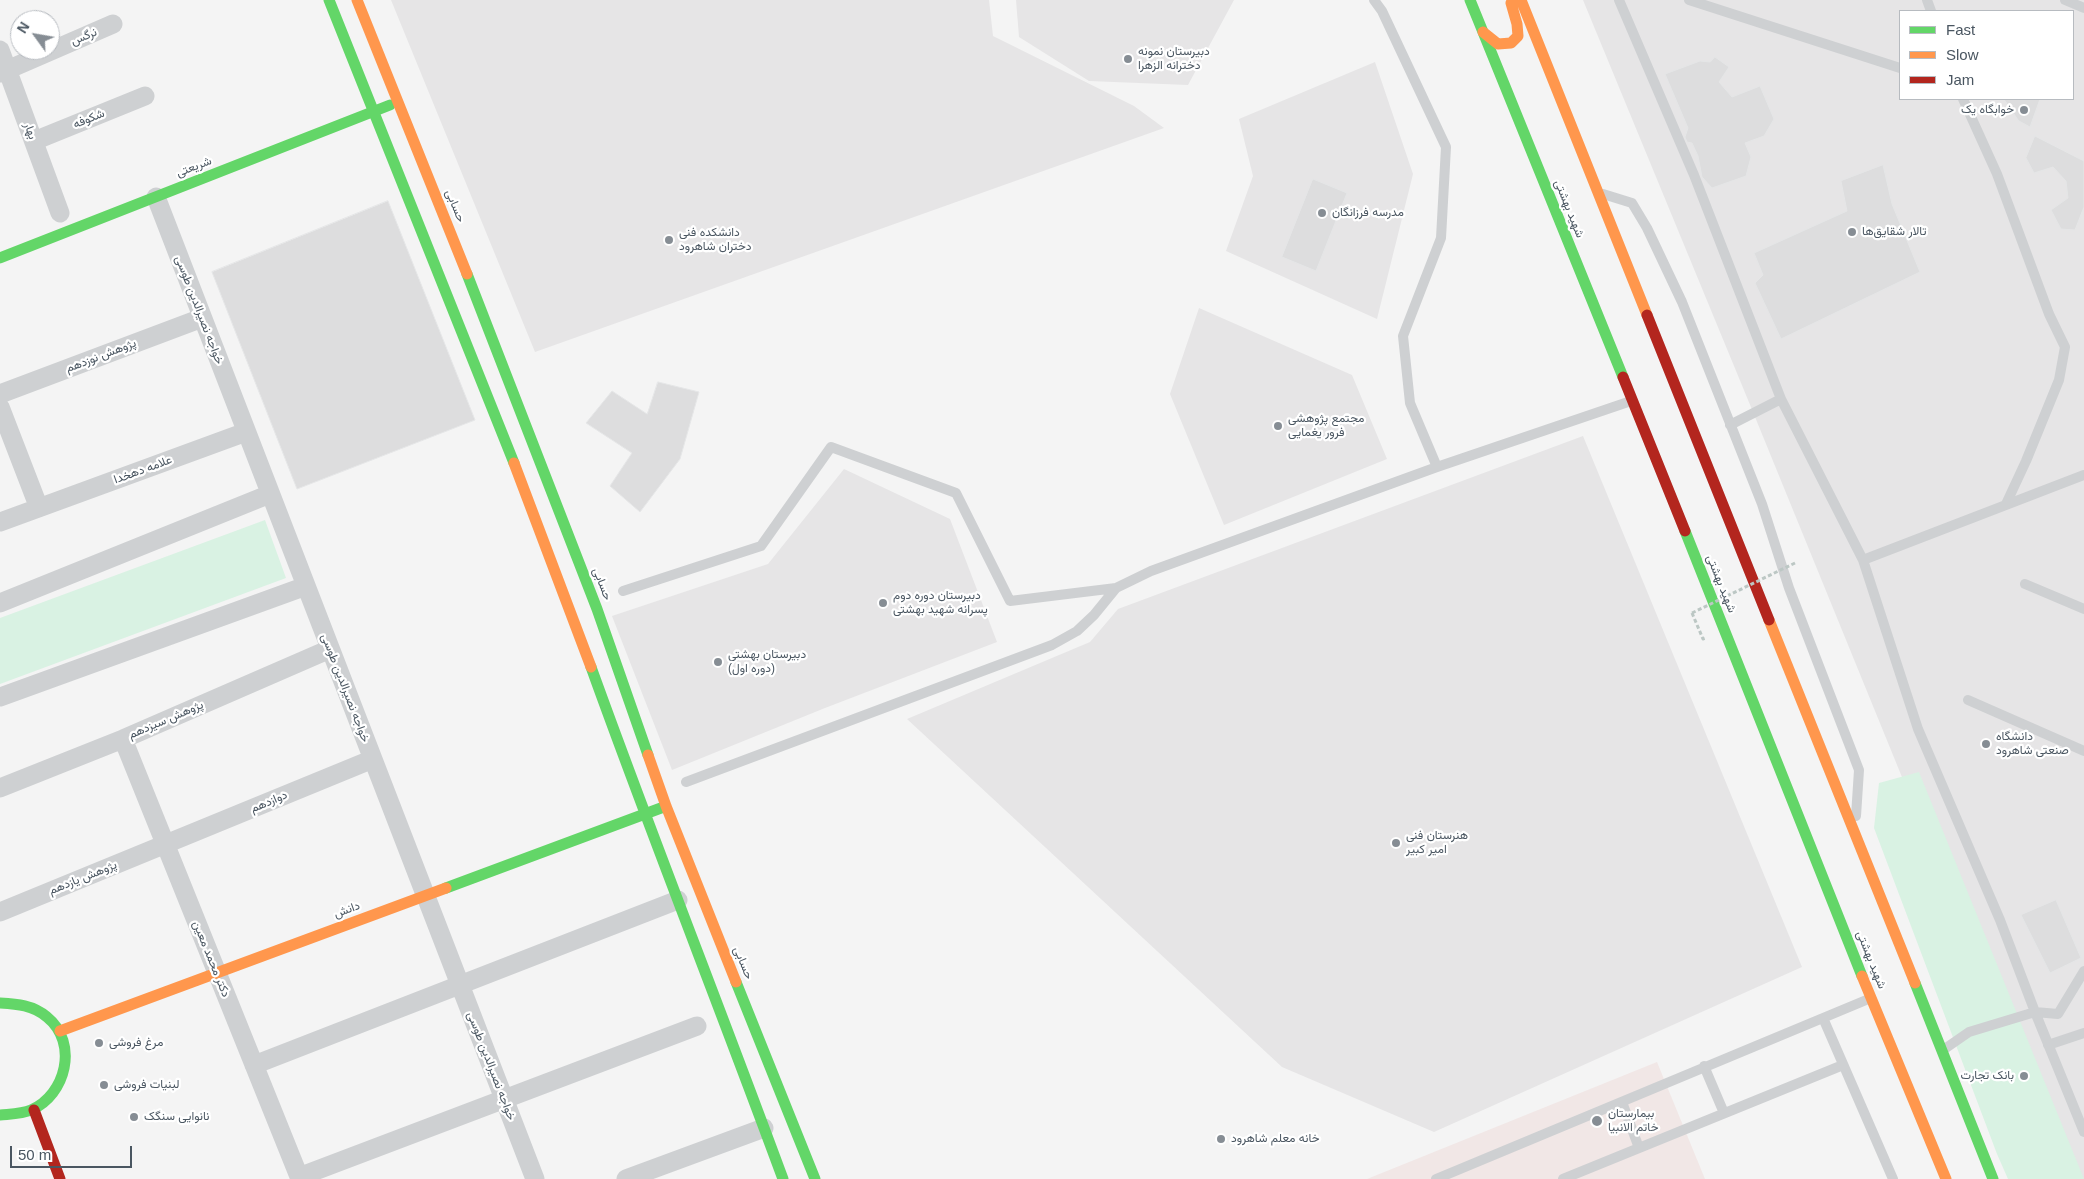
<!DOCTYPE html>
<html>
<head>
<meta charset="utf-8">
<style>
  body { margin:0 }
  #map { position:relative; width:2084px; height:1179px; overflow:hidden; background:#f4f4f4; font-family:Arial,sans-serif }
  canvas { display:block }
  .legend { position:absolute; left:1899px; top:10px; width:175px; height:90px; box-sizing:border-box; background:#fff; border:1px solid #b7bbc0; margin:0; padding:6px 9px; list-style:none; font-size:15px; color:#4a5661 }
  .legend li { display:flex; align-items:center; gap:10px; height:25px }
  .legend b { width:25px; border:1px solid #b7bbc0 }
  .north { position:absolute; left:10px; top:10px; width:50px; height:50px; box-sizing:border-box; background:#fff; border:1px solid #b7bbc0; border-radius:50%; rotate:302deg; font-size:14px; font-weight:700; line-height:20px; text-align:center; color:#4a5661 }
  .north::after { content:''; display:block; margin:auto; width:18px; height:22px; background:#868d94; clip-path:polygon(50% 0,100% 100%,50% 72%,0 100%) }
  .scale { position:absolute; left:10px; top:1146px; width:122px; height:22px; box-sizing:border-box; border:2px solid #4a5661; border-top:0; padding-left:6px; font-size:15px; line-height:18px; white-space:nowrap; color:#4a5661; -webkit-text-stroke:4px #fff; paint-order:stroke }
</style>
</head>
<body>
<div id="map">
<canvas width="2084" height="1179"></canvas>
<ul class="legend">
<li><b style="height:6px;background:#63d668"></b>Fast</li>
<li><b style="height:6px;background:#ff974d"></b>Slow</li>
<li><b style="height:6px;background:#b3261e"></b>Jam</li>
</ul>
<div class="north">N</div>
<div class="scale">50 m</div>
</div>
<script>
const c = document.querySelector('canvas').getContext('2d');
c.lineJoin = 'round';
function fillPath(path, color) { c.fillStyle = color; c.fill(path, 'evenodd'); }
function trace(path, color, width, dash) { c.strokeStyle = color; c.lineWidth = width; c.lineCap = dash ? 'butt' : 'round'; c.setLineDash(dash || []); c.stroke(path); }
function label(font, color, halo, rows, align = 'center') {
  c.font = font + ' Arial,Vazirmatn,sans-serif'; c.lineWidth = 4.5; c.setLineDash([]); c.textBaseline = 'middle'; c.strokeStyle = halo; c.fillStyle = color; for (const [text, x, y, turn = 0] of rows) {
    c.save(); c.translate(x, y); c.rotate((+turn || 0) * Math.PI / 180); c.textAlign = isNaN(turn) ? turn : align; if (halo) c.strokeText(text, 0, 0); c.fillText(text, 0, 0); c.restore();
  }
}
fillPath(new Path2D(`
  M 391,0 L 989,0 L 993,36 L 1134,106 L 1164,128 L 535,352 Z
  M 1016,0 L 1234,0 L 1188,85 L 1089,81 L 1019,37 Z
  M 1583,0 L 2084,0 L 2084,1179 L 2066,1179 L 1753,412 ZM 1900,11 L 2073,11 L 2073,99 L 1900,99 Z
  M 1375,62 L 1413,174 L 1377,319 L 1226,251 L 1253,176 L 1239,119 Z
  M 1199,308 L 1352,375 L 1387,459 L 1224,525 L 1170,394 Z
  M 1583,436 L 1802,967 L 1434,1132 L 1282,1067 L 907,719 L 1090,642 L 1118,609 Z
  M 844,469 L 950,519 L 997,642 L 825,708 L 672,770 L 612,616 L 768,564 Z`), '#e6e5e6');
fillPath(new Path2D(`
  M 1657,1062 L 1705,1179 L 1367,1179 Z`), '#f1e7e6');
fillPath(new Path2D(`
  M 265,520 L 286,578 L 0,684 L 0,618 Z
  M 1919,772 L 2084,1179 L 2008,1179 L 1997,1154 L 1874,828 L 1879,783 Z`), '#d9f2e3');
const building = new Path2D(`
  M 1715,57 L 1729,67 L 1719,82 L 1732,97 L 1760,86 L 1774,119 L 1764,136 L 1745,143 L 1751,157 L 1746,176 L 1712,188 L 1702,177 L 1698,156 L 1692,143 L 1687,142 L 1685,137 L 1688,128 L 1665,74 L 1700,61 L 1710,62 Z
  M 2004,99 L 2040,99 L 2030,127 L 2019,121 Z
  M 2035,136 L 2084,161 L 2084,207 L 2075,230 L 2061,229 L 2051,210 L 2068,198 L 2066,181 L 2053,167 L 2034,173 L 2026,158 Z
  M 1883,165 L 1892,204 L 1920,272 L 1781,339 L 1755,283 L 1763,275 L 1754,253 L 1847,211 L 1841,181 Z
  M 1313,179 L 1347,193 L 1316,271 L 1282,257 Z
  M 388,201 L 475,420 L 297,489 L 212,272 Z
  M 658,382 L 699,392 L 680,459 L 640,512 L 610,486 L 632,453 L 586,423 L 612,391 L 647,414 Z
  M 2056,900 L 2081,958 L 2050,973 L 2021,915 Z`);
fillPath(building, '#ddddde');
trace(building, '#e5e6e7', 1);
trace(new Path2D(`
  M 1692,613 L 1703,639 L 1706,638`), '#bcc7c4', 3, [4, 2.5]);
trace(new Path2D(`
  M 1374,0 L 1382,11 L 1446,147 L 1441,238 L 1403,336 L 1410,403 L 1437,467
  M 1619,0 L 1694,175 L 1781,399 L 1863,560 L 2084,475
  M 1689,0 L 1900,68
  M 1927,0 L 1931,11
  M 2065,0 L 2084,8
  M 1963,99 L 1997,174 L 2049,314 L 2065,347 L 2059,380 L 2026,461 L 2006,504
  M 1603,194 L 1632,203 L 1647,228 L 1682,302 L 1762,504 L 1789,588 L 1859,770 L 1856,816
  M 1730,425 L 1781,399
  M 1863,560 L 1918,729 L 2000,920 L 2035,1012 L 2058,1014 L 2084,971
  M 2025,584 L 2084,609
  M 623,591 L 761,546 L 831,447 L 956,493 L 1010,601 L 1116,588
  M 1968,700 L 2084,751
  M 686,782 L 1052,645 L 1077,631 L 1094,615 L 1116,588 L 1151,571 L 1437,467 L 1631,401
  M 1823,1018 L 1893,1179
  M 2048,1045 L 2084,1033
  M 1943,1050 L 1969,1032 L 2035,1012 L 2084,1132
  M 1704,1066 L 1724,1113
  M 1622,1102 L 1639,1148
  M 1436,1179 L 1871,998
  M 1563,1179 L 1843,1065`), '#ced0d2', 10);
trace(new Path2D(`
  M 0,50 L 60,213
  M 0,73 L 113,24
  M 34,141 L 145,96
  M 156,197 L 535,1179
  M 0,394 L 202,318
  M 0,407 L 39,508
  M 0,522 L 246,432
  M 0,603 L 270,494
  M 0,697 L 306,586
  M 123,739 L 300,1179
  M 0,788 L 123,739 L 330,649
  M 0,912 L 373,759
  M 254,1065 L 678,900
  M 299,1177 L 697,1026
  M 626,1179 L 764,1128`), '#ced0d2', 19);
trace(new Path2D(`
  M 329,0 L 514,463
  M 1470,0 L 1623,377
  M 0,258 L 390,105
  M 467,274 L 597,609 L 648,755
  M 1685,531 L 1862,976
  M 591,667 C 653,839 720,1008 783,1179
  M 446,888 L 661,808
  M 736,982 L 815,1179
  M 1915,983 L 1993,1179
  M 0,1003 C 17,1004 33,1005 47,1017 C 79,1043 66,1095 31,1110 C 22,1114 9,1114 0,1115`), '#63d668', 11);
trace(new Path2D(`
  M 357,0 L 467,274
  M 1521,0 L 1647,315
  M 1483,32 L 1498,44 L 1511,43 L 1518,36 L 1517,24 L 1511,3
  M 514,463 L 591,667
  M 1769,620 L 1915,983
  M 648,755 L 666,806 L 736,982
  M 1862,976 L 1946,1179
  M 60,1031 L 446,888`), '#ff974d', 11);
trace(new Path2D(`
  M 1647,315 L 1769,620
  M 1623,377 L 1685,531
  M 34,1110 L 60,1179`), '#b3261e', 11);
trace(new Path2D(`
  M 1692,613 L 1795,563`), '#bcc7c4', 3, [4, 2.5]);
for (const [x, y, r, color] of [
  [1128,59,5,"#868d94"],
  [2024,110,5,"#868d94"],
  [1322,213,5,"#868d94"],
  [1852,232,5,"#868d94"],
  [669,240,5,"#868d94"],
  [1278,426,5,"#868d94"],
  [883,603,5,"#868d94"],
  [718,662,5,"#868d94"],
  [1986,744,5,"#868d94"],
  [1396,843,5,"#868d94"],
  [99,1043,5,"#868d94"],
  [2024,1076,5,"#868d94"],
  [104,1085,5,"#868d94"],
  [134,1117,5,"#868d94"],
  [1597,1121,6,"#868d94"],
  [1221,1139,5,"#868d94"]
]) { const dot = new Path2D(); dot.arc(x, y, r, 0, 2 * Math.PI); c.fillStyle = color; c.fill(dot); trace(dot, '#fff', 2); }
label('12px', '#4a5661', '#fff', [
  ["نرگس",84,37,-23],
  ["شکوفه",89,119,-22],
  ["بهار",30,131,70],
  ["شریعتی",194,167,-21],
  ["حسابی",455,206,68],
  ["شهید بهشتی",1569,209,68],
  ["خواجه نصیرالدین طوسی",199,310,69],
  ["پژوهش نوزدهم",101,356,-21],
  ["علامه دهخدا",143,470,-20],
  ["حسابی",602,584,69],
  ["شهید بهشتی",1721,584,68],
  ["خواجه نصیرالدین طوسی",345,688,69],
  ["پژوهش سیزدهم",166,720,-23],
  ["دوازدهم",269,802,-23],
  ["پژوهش یازدهم",83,878,-22],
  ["دانش",347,910,-20],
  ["دکتر محمد معین",211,959,68],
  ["شهید بهشتی",1871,960,68],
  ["حسابی",743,963,68],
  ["خواجه نصیرالدین طوسی",491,1066,69]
]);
label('12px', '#4a5661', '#fff', [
  ["دبیرستان نمونه",1138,52],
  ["دخترانه الزهرا",1138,66],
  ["خوابگاه یک",2014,110,"right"],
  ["مدرسه فرزانگان",1332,213],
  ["تالار شقایق‌‌ها",1862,232],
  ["دانشکده فنی",679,233],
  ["دختران شاهرود",679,247],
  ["مجتمع پژوهشی",1288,419],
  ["فرور یغمایی",1288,433],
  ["دبیرستان دوره دوم",893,596],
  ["پسرانه شهید بهشتی",893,610],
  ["دبیرستان بهشتی",728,655],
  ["(دوره اول)",728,669],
  ["دانشگاه",1996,737],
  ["صنعتی شاهرود",1996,751],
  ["هنرستان فنی",1406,836],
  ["امیر کبیر",1406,850],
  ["مرغ فروشی",109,1043],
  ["بانک تجارت",2014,1076,"right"],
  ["لبنیات فروشی",114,1085],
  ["بیمارستان",1608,1114],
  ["خاتم الانبیا",1608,1128],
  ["نانوایی سنگک",144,1117],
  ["خانه معلم شاهرود",1231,1139]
], 'left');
</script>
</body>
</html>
